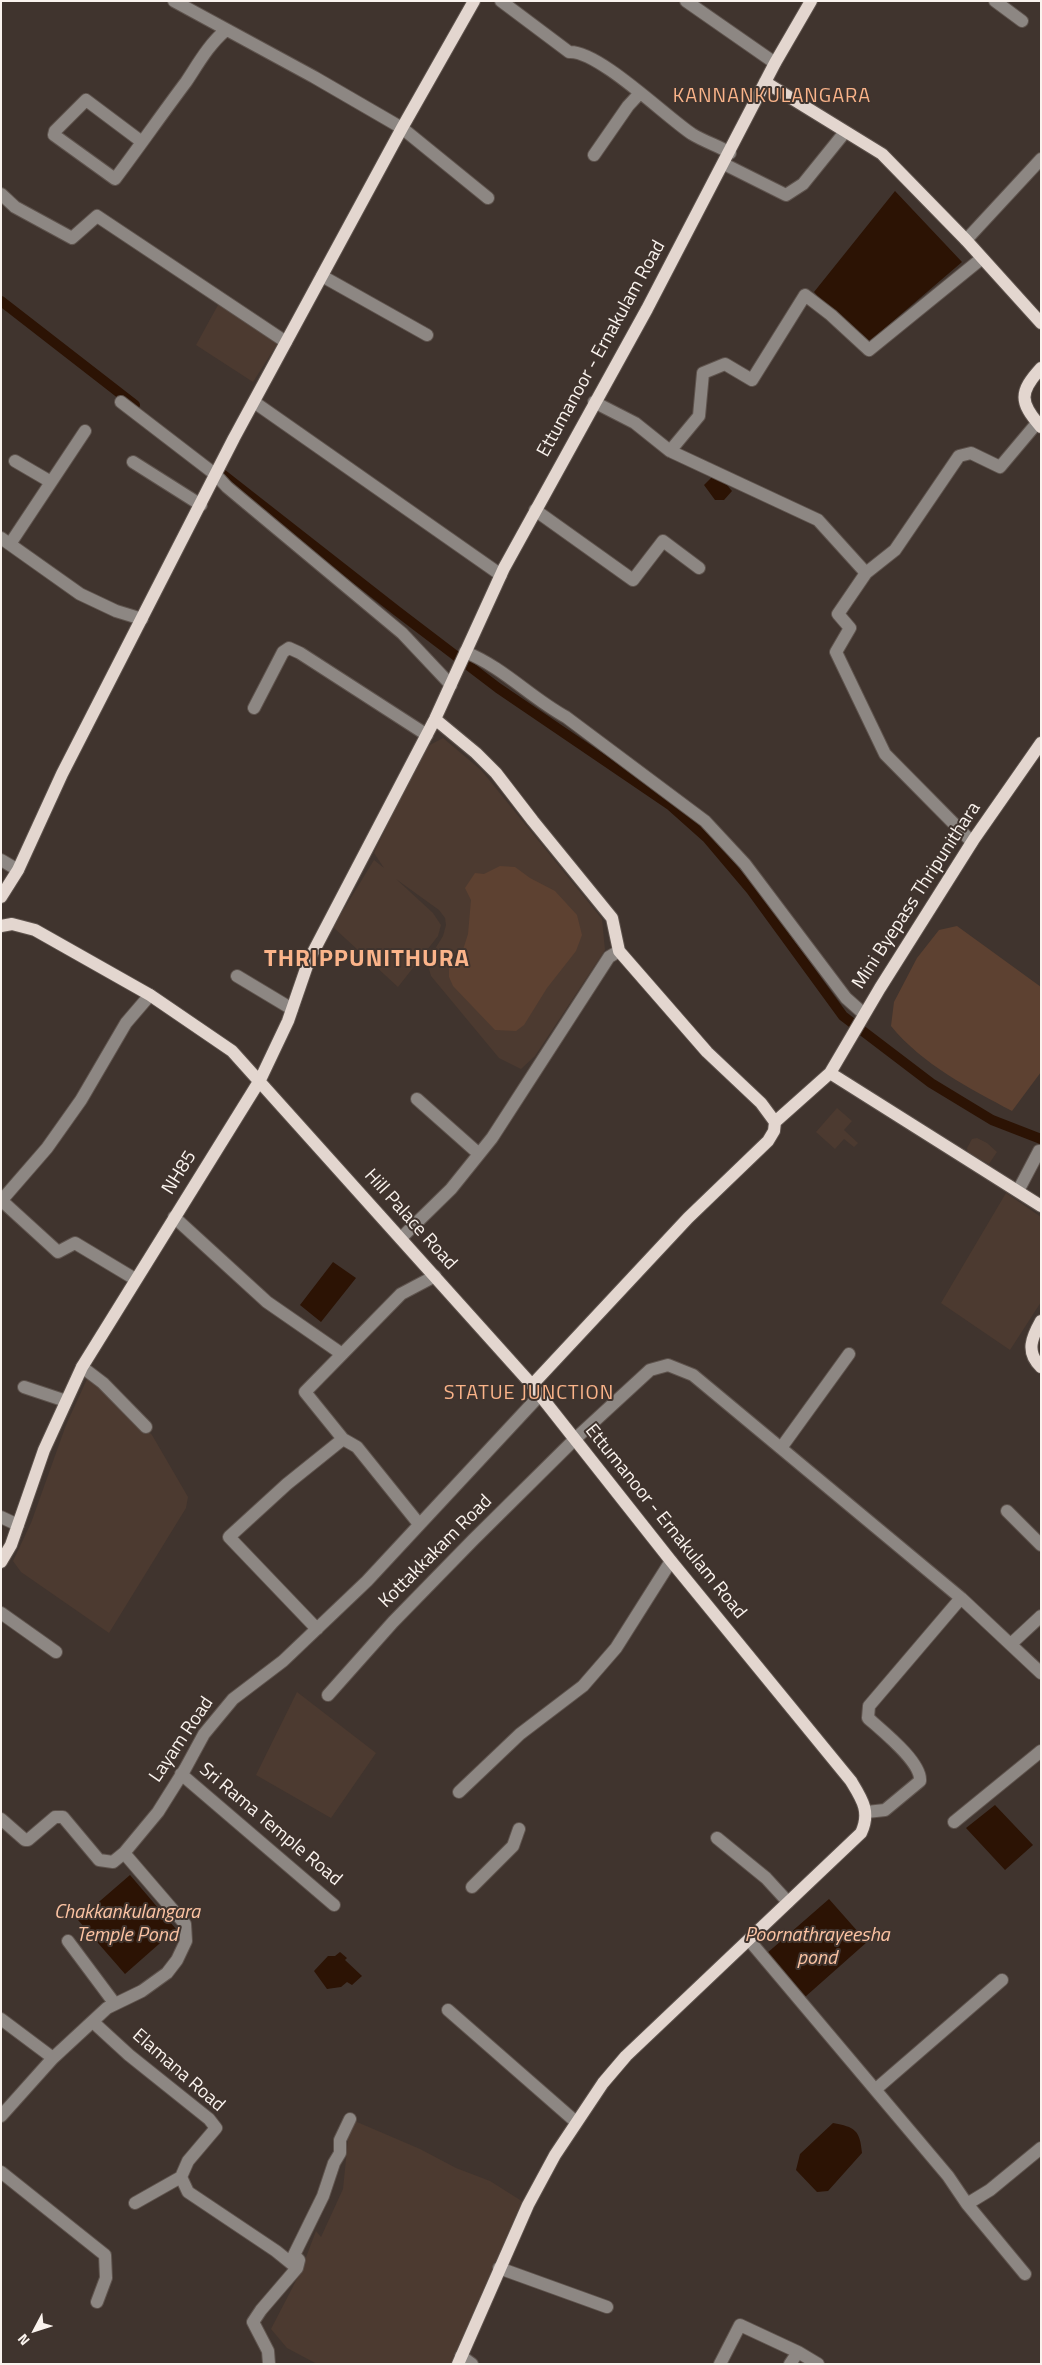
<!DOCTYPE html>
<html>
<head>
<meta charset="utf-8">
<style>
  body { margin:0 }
  #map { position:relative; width:1042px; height:2365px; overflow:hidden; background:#40342e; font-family:"Titillium Web",sans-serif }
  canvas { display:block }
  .frame { position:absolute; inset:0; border:2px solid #faf3ee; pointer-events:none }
  .north { position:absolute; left:10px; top:2305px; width:50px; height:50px; -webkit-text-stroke:4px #40342e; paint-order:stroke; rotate:230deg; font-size:14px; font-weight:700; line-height:20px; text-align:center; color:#faf3ee }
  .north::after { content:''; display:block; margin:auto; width:18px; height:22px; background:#faf3ee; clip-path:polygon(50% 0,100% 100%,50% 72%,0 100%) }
</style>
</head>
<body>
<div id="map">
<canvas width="1042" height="2365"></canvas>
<div class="frame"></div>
<div class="north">N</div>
</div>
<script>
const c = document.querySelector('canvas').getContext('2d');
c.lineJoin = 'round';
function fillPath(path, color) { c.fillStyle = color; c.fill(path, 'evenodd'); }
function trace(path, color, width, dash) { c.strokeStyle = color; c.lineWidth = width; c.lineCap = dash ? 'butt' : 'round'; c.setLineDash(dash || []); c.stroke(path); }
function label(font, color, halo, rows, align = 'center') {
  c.font = font + ' "Titillium Web",sans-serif'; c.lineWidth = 4; c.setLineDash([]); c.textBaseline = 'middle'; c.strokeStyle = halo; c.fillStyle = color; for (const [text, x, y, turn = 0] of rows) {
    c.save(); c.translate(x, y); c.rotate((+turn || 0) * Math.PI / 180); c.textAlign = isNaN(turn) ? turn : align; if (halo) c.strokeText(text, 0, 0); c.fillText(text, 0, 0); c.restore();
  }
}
fillPath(new Path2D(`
  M 223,296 L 283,335 L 253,382 L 196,345 Z
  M 443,738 L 481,770 L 602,919 L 605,950 L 535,1056 L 521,1069 L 499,1058 L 431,976 L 427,962 L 443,936 L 446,925 L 445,918 L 439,910 L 396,879 L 433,913 L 441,925 L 438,936 L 398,987 L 333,927 L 374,860 L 384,868 L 374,853 L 414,770 L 428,746 Z
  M 837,1108 L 852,1121 L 844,1130 L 858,1143 L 854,1147 L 844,1139 L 835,1149 L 816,1132 Z
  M 977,1138 L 987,1143 L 997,1152 L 989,1164 L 968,1153 L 967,1148 L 972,1139 Z
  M 1006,1193 L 1041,1217 L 1041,1302 L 1010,1350 L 941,1303 Z
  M 88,1377 L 119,1402 L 152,1435 L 188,1497 L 186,1508 L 109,1633 L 21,1572 L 13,1561 L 31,1523 L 66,1425 Z
  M 297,1692 L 376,1753 L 331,1818 L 256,1775 Z
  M 350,2119 L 420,2149 L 456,2168 L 490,2181 L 528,2205 L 458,2364 L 317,2364 L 287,2348 L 271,2329 L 300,2273 L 316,2231 L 321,2237 L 343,2189 Z`), '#4c3a30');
fillPath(new Path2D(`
  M 500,866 L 515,867 L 530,878 L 555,891 L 577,915 L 582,935 L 576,951 L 547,988 L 524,1025 L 516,1031 L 495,1030 L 453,986 L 449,977 L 449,968 L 460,959 L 468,934 L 471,900 L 465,888 L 475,873 L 484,874 Z
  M 957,926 L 1041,987 L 1041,1072 L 1012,1111 C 969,1088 923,1065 891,1026 L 894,1002 L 917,958 L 939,930 Z`), '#5d4131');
fillPath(new Path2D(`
  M 895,191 L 962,262 L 864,346 L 814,292 Z
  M 712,477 L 722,479 L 732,491 L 724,500 L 715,500 L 704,485 Z
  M 333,1262 L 356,1278 L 321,1322 L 300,1305 Z
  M 995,1805 L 1033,1845 L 1005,1870 L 966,1828 Z
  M 130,1875 L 176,1929 L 125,1974 L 78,1920 Z
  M 829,1899 L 867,1942 L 805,1997 L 766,1954 Z
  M 340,1952 L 347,1958 L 345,1960 L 362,1976 L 352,1985 L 347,1982 L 341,1987 L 327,1989 L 314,1971 L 328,1956 L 335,1956 Z
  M 833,2123 C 855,2127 860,2130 862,2153 L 828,2191 L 817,2192 L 796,2170 L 800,2154 Z`), '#2c1304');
trace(new Path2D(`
  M 1,301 L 135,405
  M 217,470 L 397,611 L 498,688 L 670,805 L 707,838 L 751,890 L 843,1016 L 931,1083 L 992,1120 L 1041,1139`), '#2c1304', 10);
const minor = new Path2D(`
  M 174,1 L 314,77 L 402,128 L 488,198
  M 501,1 L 569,52 C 598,50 665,116 692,134 C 705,142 717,145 730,153
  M 686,1 L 775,63
  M 995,1 L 1022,21
  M 142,142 L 86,100 L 55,131 L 54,135 L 115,179 C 139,147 162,114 186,82 C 198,64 209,44 226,30
  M 594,155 L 628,106 L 640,93
  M 724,164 L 786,195 L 803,184 L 845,132
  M 1,194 L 15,207 L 72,238 L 97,216 L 286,342
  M 966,240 L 1041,159
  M 322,276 L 427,335
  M 121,402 L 216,475 L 227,487 L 402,633 L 451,685
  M 254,402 L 501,575
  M 594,402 L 635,423 L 670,451 L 699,416 L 703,373 L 725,364 L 752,380 L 805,295 L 831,315 L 869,350 L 981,259
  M 670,451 L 818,520 L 866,573 L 838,614 L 850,628 L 836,652 L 885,754 L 972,842
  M 15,461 L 51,482
  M 133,462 L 201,505
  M 535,510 L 633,580 L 663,541 L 699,568
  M 1,538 L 80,594 L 116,611 L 142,619
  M 10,544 L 85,431
  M 866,573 L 895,550 L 959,456 L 971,453 L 1000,467 L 1037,423
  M 465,652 C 503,667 531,698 566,717 L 705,821 L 745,864 L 846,998 L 864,1014
  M 254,708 L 283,652 L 289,648 L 300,653 L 427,735
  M 1,860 L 18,870
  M 237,976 L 292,1009
  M 417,1099 L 479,1154
  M 1018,1191 L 1039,1151 L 1041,1151
  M 1,1201 L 47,1148 L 81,1100 L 126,1023 L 150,995
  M 2,1201 L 58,1252 L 75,1243 L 135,1279
  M 174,1217 L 267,1302 L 342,1354
  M 401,1238 L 451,1189 L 492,1138 L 609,957 L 619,951
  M 82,1367 L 103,1383 L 146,1427
  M 24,1387 L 66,1401
  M 343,1439 L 357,1447 L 419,1524
  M 781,1448 L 849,1354
  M 1007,1511 L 1041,1545
  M 1,1517 L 18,1525
  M 1,1613 L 56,1652
  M 317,1629 L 229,1537 L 287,1484 L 343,1439 L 305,1392 L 401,1294 L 435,1276
  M 1012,1643 L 1041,1616
  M 328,1695 L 393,1622 L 473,1540 L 575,1439 L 650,1370 L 668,1365 L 693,1375 L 961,1598 L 1041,1673
  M 181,1774 L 334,1905
  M 459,1792 L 520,1734 L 583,1686 L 616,1648 L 671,1561
  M 867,1812 L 885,1810 L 920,1781 C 922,1762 881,1730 868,1718 L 869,1706 L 961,1598
  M 1,1819 L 25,1840 L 28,1840 L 55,1817 L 63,1817 L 99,1860 L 113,1862 L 124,1853
  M 954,1822 L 1041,1751
  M 717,1838 L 766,1878 L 788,1902
  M 472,1887 L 513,1846 L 519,1829
  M 749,1940 L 948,2176 L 967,2204 L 990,2190 L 1041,2148
  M 68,1941 L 115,2004
  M 448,2010 L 576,2122
  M 1,2019 L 53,2058
  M 93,2022 L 129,2055 L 209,2119 L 216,2128 L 188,2161 L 181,2177 L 188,2192 L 276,2251 L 297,2268
  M 876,2089 L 1002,1980
  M 1,2116 L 53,2058 L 107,2008 L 142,1991 L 167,1973 L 177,1960 L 186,1941 L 185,1924 L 124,1853 L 158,1812 L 185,1769 L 204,1734 L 233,1699 L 283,1661 L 367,1581 L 540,1395
  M 1,2172 L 105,2255 L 106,2278 L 97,2302
  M 135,2203 L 181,2177
  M 967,2204 L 1025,2274
  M 499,2268 L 607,2307
  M 461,2356 L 472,2364
  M 269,2364 L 268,2351 L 253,2322 L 261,2310 L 297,2268 L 299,2260 L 294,2255 L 323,2196 L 334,2163 L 340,2153 L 340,2140 L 350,2119
  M 720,2364 L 740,2325 L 798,2352
  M 790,2364 L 798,2352 L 818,2364`);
const major = new Path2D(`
  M 765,82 L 882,154 L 966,240 L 1041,323
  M 1041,368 C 1019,392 1019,402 1041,427
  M 435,719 L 476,753 L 496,773 L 533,821 L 612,918 L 619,951 L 707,1052 L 761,1103 L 775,1122 L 774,1131 L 768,1141 L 688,1218 L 532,1385
  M 1,897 L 18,870 L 62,774 L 234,438 L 402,128 L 474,1
  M 1,926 L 12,924 L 35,930 L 150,995 L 232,1051 L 532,1385 L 671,1561 L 851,1781 C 862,1799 871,1812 861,1833 L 626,2056 L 603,2083 L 555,2155 L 528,2205 L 458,2364
  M 830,1073 L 1041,1206
  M 775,1122 L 830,1073 L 880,988 L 974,839 L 1041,743
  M 1041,1321 C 1032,1337 1025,1352 1041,1367
  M 1,1562 L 11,1545 L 44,1450 L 82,1367 L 260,1080 L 288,1021 L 309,960 L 435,719 L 504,568 L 647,309 L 775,63 L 811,1`);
trace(minor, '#5e534d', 14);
trace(major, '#5e534d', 14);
trace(minor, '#8d8783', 12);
trace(major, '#e3d6cf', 12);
label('19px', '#faf3ee', '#40342e', [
  ["Ettumanoor - Ernakulam Road",602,349,-61],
  ["Mini Byepass Thripunithara",917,896,-57],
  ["NH85",180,1173,-58],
  ["Hill Palace Road",410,1220,48],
  ["Ettumanoor - Ernakulam Road",665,1522,51],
  ["Kottakkakam Road",436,1552,-45],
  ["Layam Road",182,1740,-56],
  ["Sri Rama Temple Road",270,1825,40],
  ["Elamana Road",178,2071,41]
]);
c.letterSpacing = '1px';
label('20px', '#fbb48a', '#40342e', [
  ["KANNANKULANGARA",772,97],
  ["STATUE JUNCTION",529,1394]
]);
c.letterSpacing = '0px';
label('italic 20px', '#fcc3a3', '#40342e', [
  ["Chakkankulangara",127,1913],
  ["Temple Pond",127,1936],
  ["Poornathrayeesha",817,1936],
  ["pond",817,1959]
]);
c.letterSpacing = '1px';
label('bold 24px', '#fbb48a', '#40342e', [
  ["THRIPPUNITHURA",367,960]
]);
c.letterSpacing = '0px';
</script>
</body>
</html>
